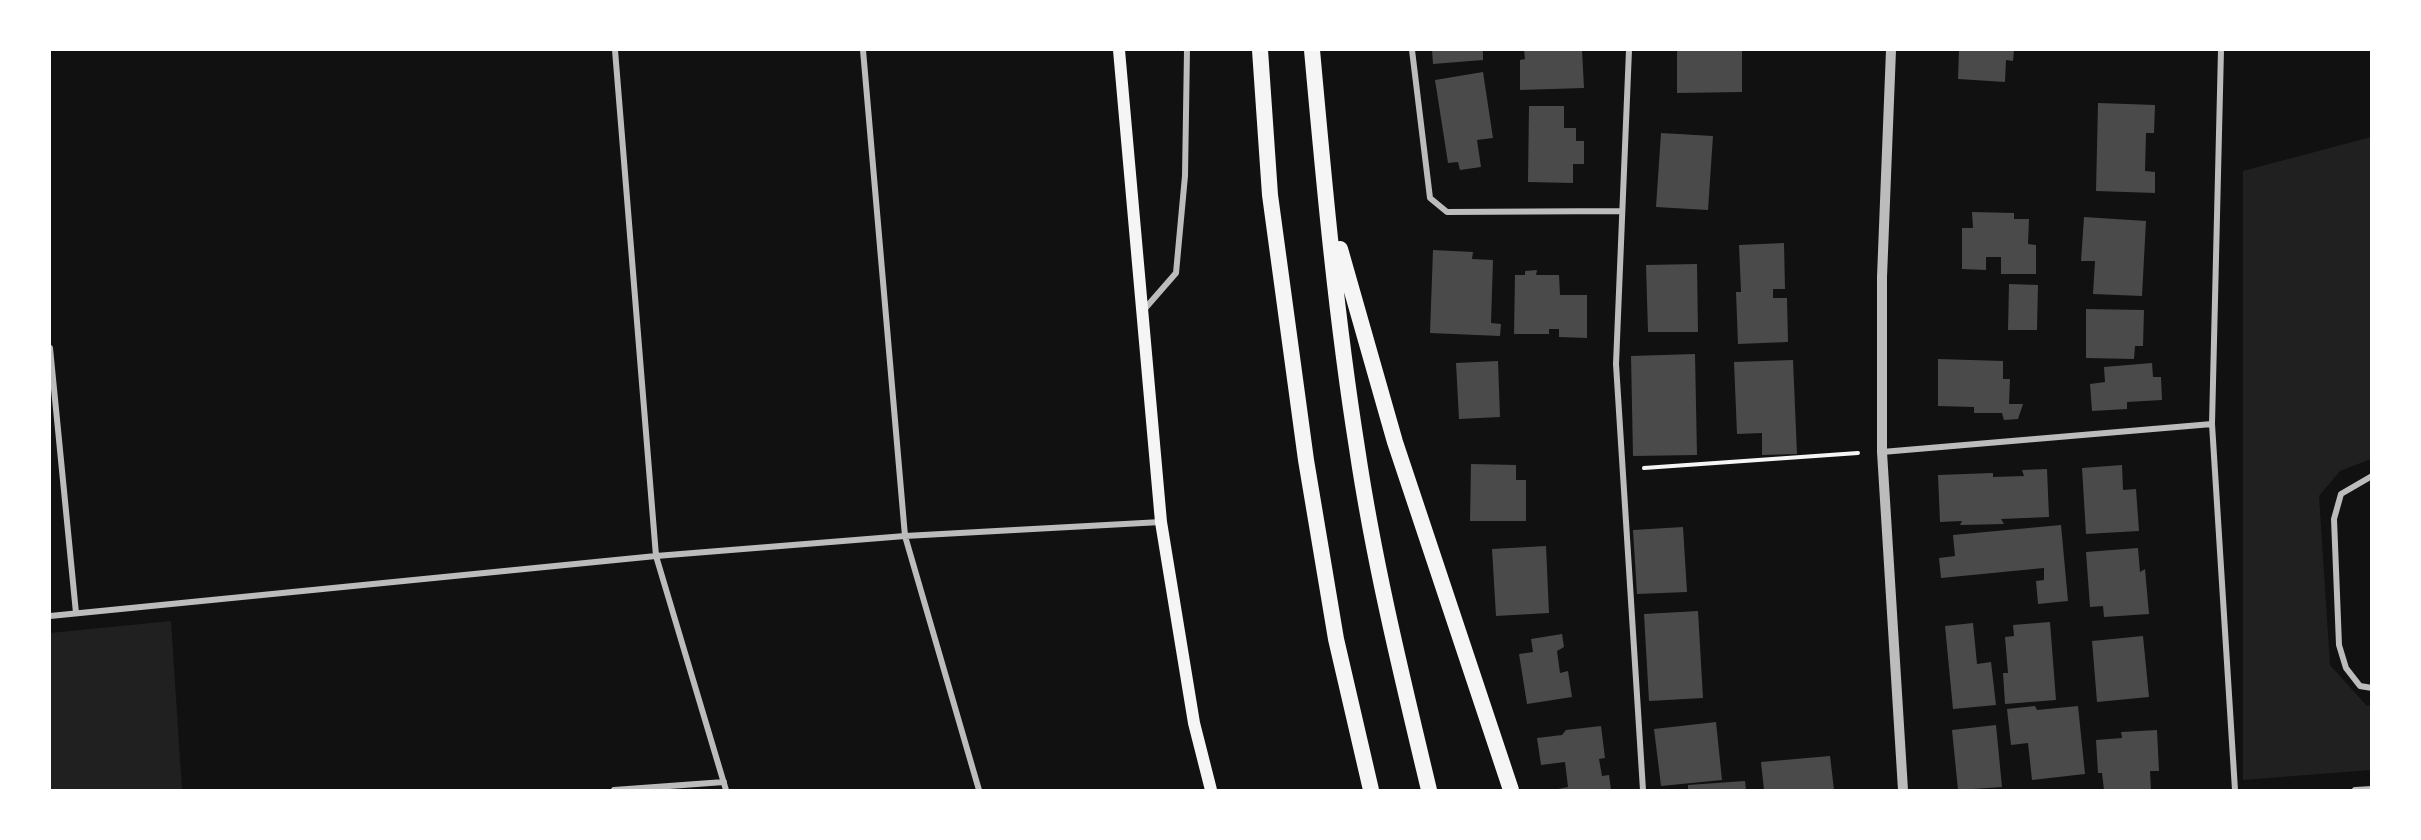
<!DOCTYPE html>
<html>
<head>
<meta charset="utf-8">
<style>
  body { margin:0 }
  #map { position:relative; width:2421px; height:840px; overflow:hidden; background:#111; font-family:"DejaVu Sans",sans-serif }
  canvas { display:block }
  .frame { position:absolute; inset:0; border:51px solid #fff; pointer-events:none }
</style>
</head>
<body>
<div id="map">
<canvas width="2421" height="840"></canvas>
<div class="frame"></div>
</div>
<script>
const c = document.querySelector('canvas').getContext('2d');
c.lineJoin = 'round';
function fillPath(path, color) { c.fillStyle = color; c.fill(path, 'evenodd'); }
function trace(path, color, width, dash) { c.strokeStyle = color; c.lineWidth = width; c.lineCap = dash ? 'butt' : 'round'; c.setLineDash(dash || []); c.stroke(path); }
fillPath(new Path2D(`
  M 2371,137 L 2371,459 L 2340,471 L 2319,496 L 2330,665 L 2367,706 L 2371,705 L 2371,770 L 2243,780 L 2243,171 Z
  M 171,621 L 182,790 L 50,790 L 50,633 Z`), '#202020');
fillPath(new Path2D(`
  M 1432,50 L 1483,50 L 1483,60 L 1433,64 Z
  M 1524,50 L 1582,50 L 1584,88 L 1520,90 L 1520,60 L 1525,59 Z
  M 1677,50 L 1742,50 L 1742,92 L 1677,93 Z
  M 1959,50 L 2014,50 L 2013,61 L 2006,60 L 2005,82 L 1958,79 Z
  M 1483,72 L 1493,138 L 1477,140 L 1481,167 L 1460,170 L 1458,162 L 1448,163 L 1435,80 Z
  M 2098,103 L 2155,105 L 2154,133 L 2146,133 L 2145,171 L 2155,172 L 2155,193 L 2096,191 Z
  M 1529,106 L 1564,106 L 1564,128 L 1576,128 L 1576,141 L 1584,141 L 1584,164 L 1573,164 L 1573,183 L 1528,182 Z
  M 1661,133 L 1713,136 L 1708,210 L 1656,207 Z
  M 1972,212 L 2014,213 L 2014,219 L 2029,219 L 2028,244 L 2036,245 L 2036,274 L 2001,274 L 2001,257 L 1986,257 L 1986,270 L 1962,269 L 1962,228 L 1973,228 Z
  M 2084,217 L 2146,221 L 2142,296 L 2093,294 L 2095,261 L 2081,261 Z
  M 1784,243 L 1785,289 L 1773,289 L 1773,298 L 1787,298 L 1788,342 L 1738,344 L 1736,292 L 1741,292 L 1739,245 Z
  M 1433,250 L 1473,252 L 1472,259 L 1493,260 L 1491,323 L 1501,324 L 1500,336 L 1430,333 Z
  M 1697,264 L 1698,332 L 1648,332 L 1646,265 Z
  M 1537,270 L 1536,275 L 1559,275 L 1560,295 L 1587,295 L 1587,338 L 1559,337 L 1559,329 L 1549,329 L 1549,334 L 1514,334 L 1515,275 L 1525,275 L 1525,271 Z
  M 2009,284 L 2038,285 L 2037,330 L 2008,330 Z
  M 2086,309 L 2144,310 L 2143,346 L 2135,346 L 2134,359 L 2086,358 Z
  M 1695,354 L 1697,455 L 1633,456 L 1631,356 Z
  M 1938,359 L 2003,361 L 2003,379 L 2010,379 L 2009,404 L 2023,404 L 2018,419 L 2004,420 L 2002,413 L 1974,413 L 1974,407 L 1938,406 Z
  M 1793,360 L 1797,454 L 1762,455 L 1762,433 L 1737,434 L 1734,362 Z
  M 1498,361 L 1500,417 L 1459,419 L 1456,363 Z
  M 2152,363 L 2153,377 L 2161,377 L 2162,400 L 2127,402 L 2127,409 L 2092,411 L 2090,384 L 2105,382 L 2104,367 Z
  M 1471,464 L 1516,465 L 1516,480 L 1526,480 L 1526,521 L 1470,521 Z
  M 2122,465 L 2123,490 L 2136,489 L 2139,531 L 2086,534 L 2082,468 Z
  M 2047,469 L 2049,517 L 2001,519 L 2004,524 L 1960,525 L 1962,521 L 1940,522 L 1938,475 L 1993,473 L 1993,477 L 2024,476 L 2022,470 Z
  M 2061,525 L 2068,601 L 2038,604 L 2036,581 L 2044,580 L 2044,568 L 1941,578 L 1939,558 L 1955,556 L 1953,535 Z
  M 1683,527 L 1687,592 L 1637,594 L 1633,530 Z
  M 1546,546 L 1549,613 L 1496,616 L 1492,549 Z
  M 2138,548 L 2140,572 L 2145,569 L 2149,614 L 2104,617 L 2103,606 L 2090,607 L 2086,552 Z
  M 1698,611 L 1703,698 L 1649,701 L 1644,614 Z
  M 2050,622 L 2056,700 L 2005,704 L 2003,673 L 2008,673 L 2005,637 L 2014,636 L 2013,625 Z
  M 1973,623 L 1977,664 L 1991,662 L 1996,705 L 1953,709 L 1945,626 Z
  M 1562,634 L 1564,647 L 1557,651 L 1560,673 L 1568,671 L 1572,697 L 1527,704 L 1519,654 L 1533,652 L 1531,639 Z
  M 2143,636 L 2149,697 L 2097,702 L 2092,641 Z
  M 2035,706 L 2037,710 L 2078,706 L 2085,774 L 2032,780 L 2028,743 L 2011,745 L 2007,709 Z
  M 1716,722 L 1722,780 L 1661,786 L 1654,729 Z
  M 1996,725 L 2002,787 L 1958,790 L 1952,730 Z
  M 1601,726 L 1605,758 L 1599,759 L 1602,776 L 1609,775 L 1611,790 L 1553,790 L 1568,787 L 1565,762 L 1541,765 L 1537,738 L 1562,735 L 1566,730 Z
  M 2157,730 L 2159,771 L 2150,771 L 2151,790 L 2104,790 L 2102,773 L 2098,773 L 2096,740 L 2122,738 L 2121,732 Z
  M 1830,756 L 1834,790 L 1764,790 L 1761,762 Z
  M 1745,781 L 1746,790 L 1688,790 L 1688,785 Z`), '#4a4a4a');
trace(new Path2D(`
  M 1644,468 L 1858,453`), '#f5f5f5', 4);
trace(new Path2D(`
  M 615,50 L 656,556 L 726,790
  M 863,50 L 905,536 L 979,790
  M 1412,50 L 1430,198 L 1447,212 L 1622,211
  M 1629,50 L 1616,364 L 1643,790
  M 2221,50 L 2212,424 L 2235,790
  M 1142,312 L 1176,273 L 1185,176 L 1187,50
  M 50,348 L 76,613
  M 1882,452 L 2212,424
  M 2372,476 L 2341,494 L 2334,519 L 2339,645 L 2346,668 L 2360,686 L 2372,688
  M 50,616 L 656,556 L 905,536 L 1161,522
  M 614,790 L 724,782
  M 2355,790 L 2372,789`), '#bcbcbc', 6);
trace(new Path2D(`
  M 1891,50 L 1882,277 L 1882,452 L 1903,790`), '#bcbcbc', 10);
trace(new Path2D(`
  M 1119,50 L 1161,522 L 1194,723 L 1211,790`), '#f5f5f5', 12);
trace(new Path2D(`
  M 1260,50 L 1270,195 L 1306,460 L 1336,639 L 1371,790
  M 1312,50 C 1324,182 1336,316 1357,448 C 1374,563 1402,677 1429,790
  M 1340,249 L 1395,442 L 1511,790`), '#f5f5f5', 16);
</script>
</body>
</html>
